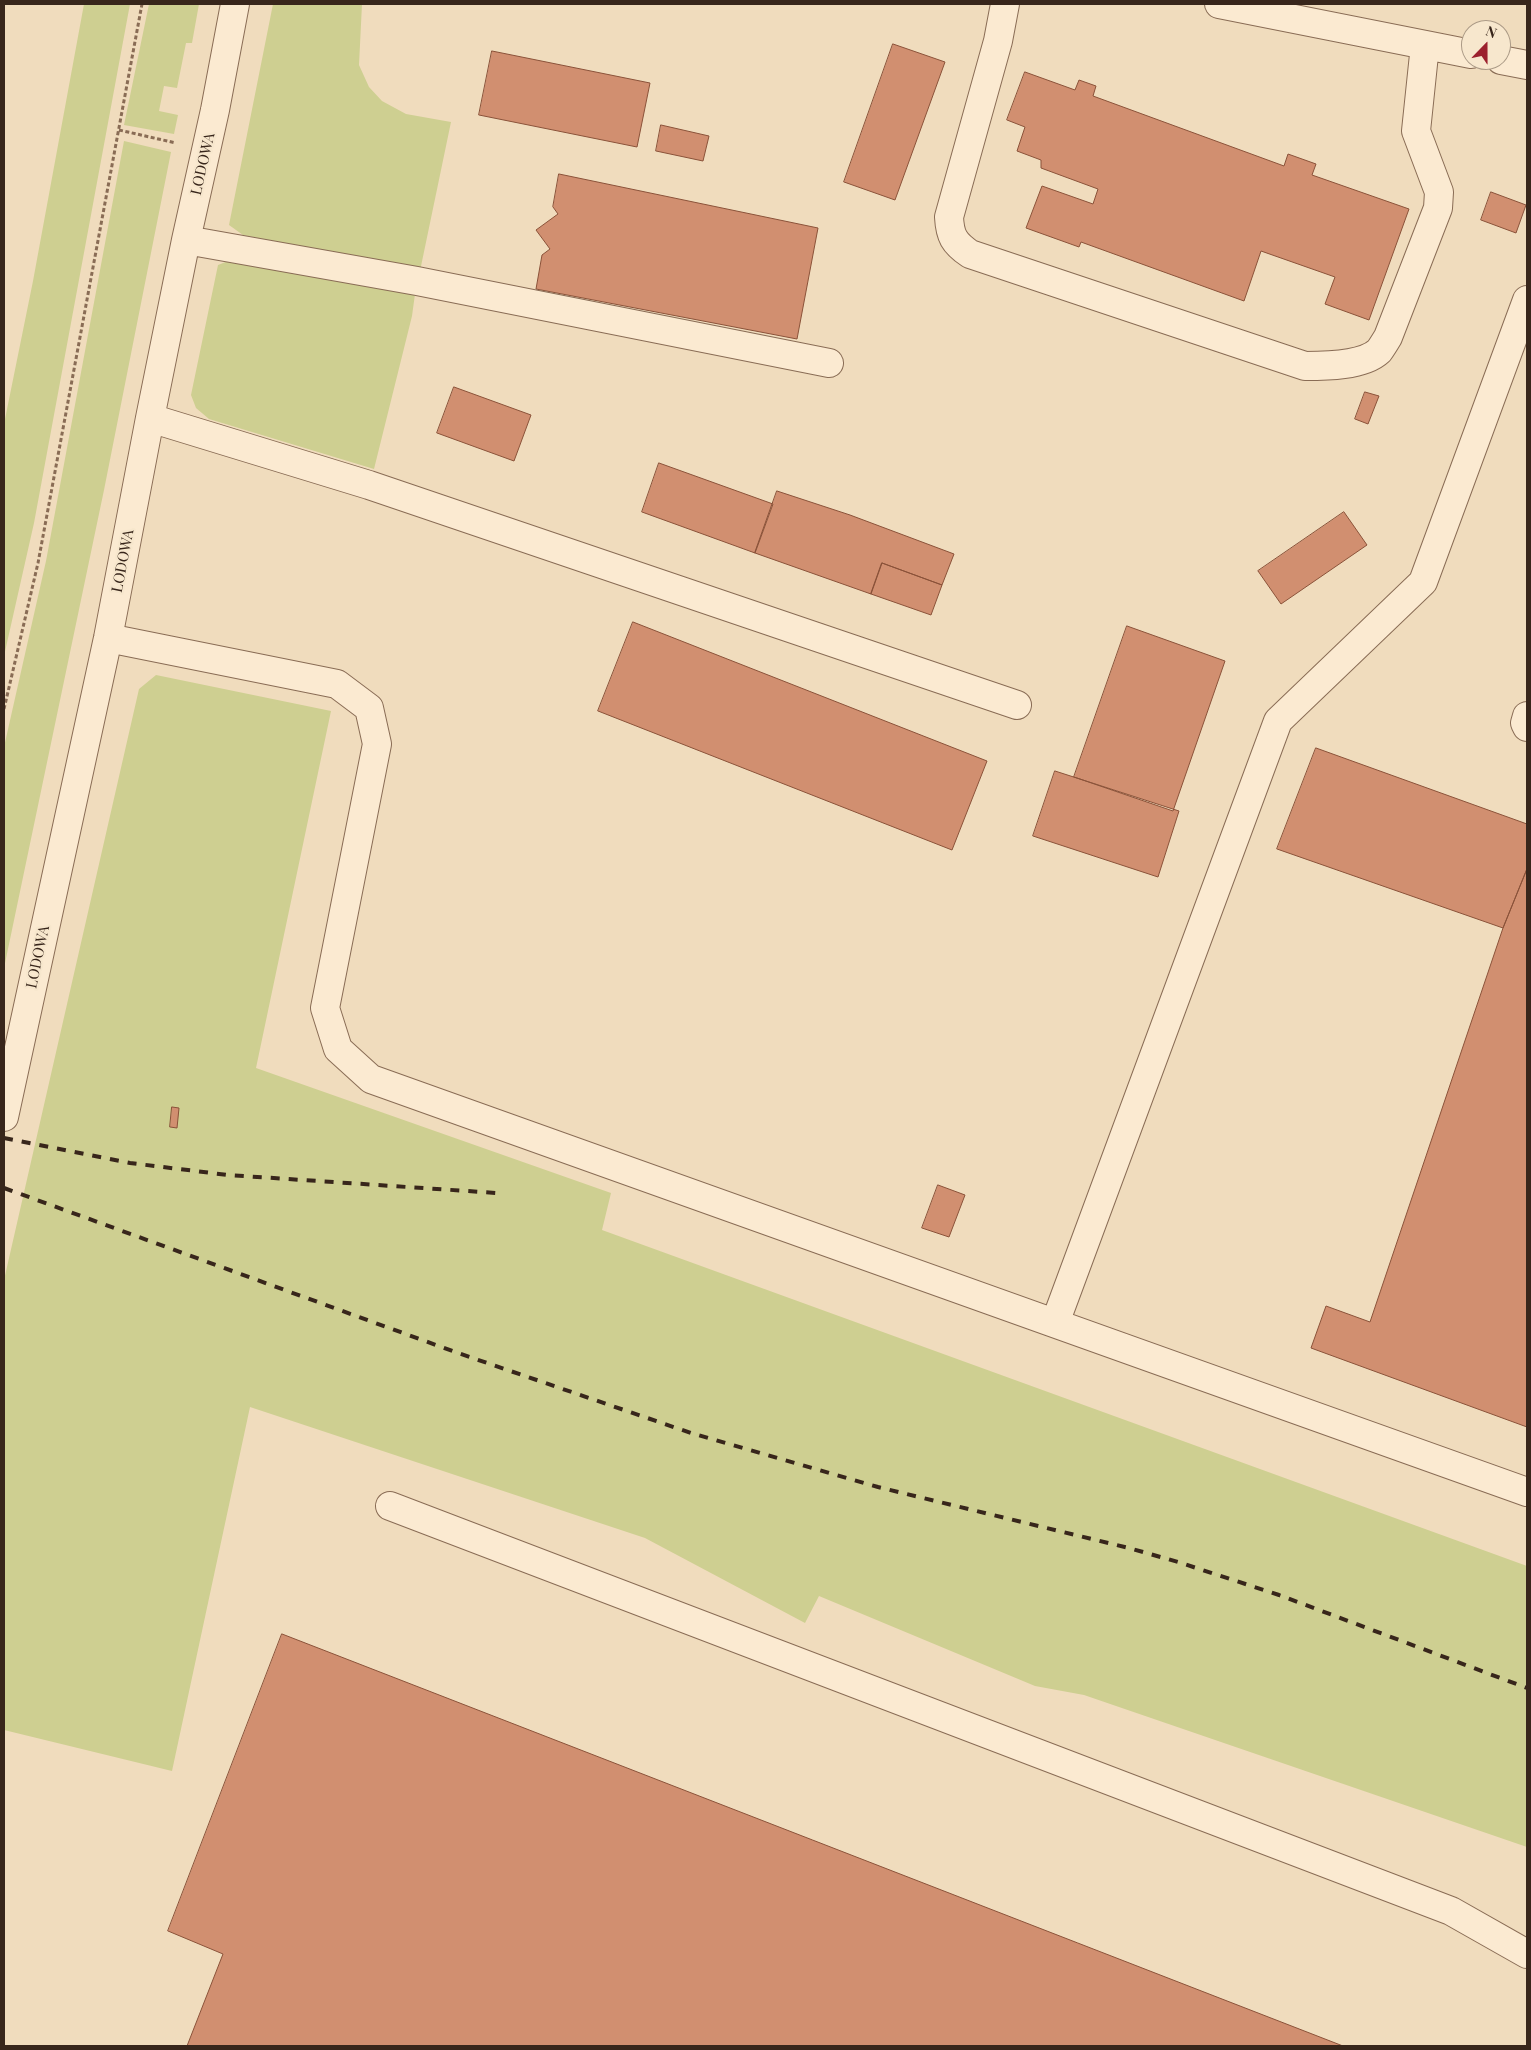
<!DOCTYPE html>
<html>
<head>
<meta charset="utf-8">
<style>
  body { margin:0 }
  #map { position:relative; width:1531px; height:2050px; overflow:hidden; background:#f0dcbd; font-family:"Playfair Display",serif }
  canvas { display:block }
  .frame { position:absolute; inset:0; border:5px solid #38261b; pointer-events:none }
  .north { position:absolute; left:1461px; top:20px; width:50px; height:50px; box-sizing:border-box; background:#f7e7cd; border:1px solid #ab9a86; border-radius:50%; rotate:22deg; font-size:14px; font-weight:700; line-height:20px; text-align:center; color:#38261b }
  .north::after { content:''; display:block; margin:auto; width:18px; height:22px; background:#9c212e; clip-path:polygon(50% 0,100% 100%,50% 72%,0 100%) }
</style>
</head>
<body>
<div id="map">
<canvas width="1531" height="2050"></canvas>
<div class="frame"></div>
<div class="north">N</div>
</div>
<script>
const c = document.querySelector('canvas').getContext('2d');
c.lineJoin = 'round';
function fillPath(path, color) { c.fillStyle = color; c.fill(path, 'evenodd'); }
function trace(path, color, width, dash) { c.strokeStyle = color; c.lineWidth = width; c.lineCap = dash ? 'butt' : 'round'; c.setLineDash(dash || []); c.stroke(path); }
function label(font, color, halo, rows, align = 'center') {
  c.font = font + ' "Playfair Display",serif'; c.lineWidth = 4.5; c.setLineDash([]); c.textBaseline = 'middle'; c.strokeStyle = halo; c.fillStyle = color; for (const [text, x, y, turn = 0] of rows) {
    c.save(); c.translate(x, y); c.rotate((+turn || 0) * Math.PI / 180); c.textAlign = isNaN(turn) ? turn : align; if (halo) c.strokeText(text, 0, 0); c.fillText(text, 0, 0); c.restore();
  }
}
fillPath(new Path2D(`
  M 84,4 L 130,4 L 34,523 L 4,656 L 4,424 L 33,281 Z
  M 149,4 L 199,4 L 192,43 L 186,43 L 177,88 L 164,86 L 159,111 L 178,115 L 174,134 L 124,125 Z
  M 273,4 L 362,4 L 359,65 L 369,87 L 382,101 L 406,114 L 451,122 L 420,271 L 243,235 L 229,225 Z
  M 124,141 L 171,152 L 104,490 L 4,968 L 4,747 L 46,561 Z
  M 233,259 L 415,294 L 412,316 L 374,469 L 209,419 L 196,408 L 191,395 L 218,265 Z
  M 156,675 L 331,711 L 256,1068 L 611,1193 L 602,1230 L 1527,1566 L 1527,1847 L 1084,1695 L 1035,1686 L 819,1596 L 805,1623 L 645,1538 L 250,1407 L 172,1771 L 4,1730 L 4,1280 L 139,689 Z`), '#cecf91');
const building = new Path2D(`
  M 893,44 L 945,62 L 895,200 L 844,182 Z
  M 492,51 L 650,83 L 637,147 L 479,115 Z
  M 1025,72 L 1075,90 L 1079,80 L 1096,86 L 1093,96 L 1284,166 L 1288,154 L 1316,164 L 1312,175 L 1409,209 L 1369,320 L 1325,304 L 1335,277 L 1261,251 L 1244,301 L 1081,242 L 1079,247 L 1026,228 L 1042,186 L 1093,204 L 1098,189 L 1041,168 L 1041,160 L 1017,151 L 1025,127 L 1007,120 Z
  M 661,125 L 709,136 L 703,161 L 656,151 Z
  M 559,174 L 818,228 L 797,339 L 536,289 L 542,255 L 550,249 L 536,230 L 558,214 L 553,207 Z
  M 1491,192 L 1526,205 L 1516,233 L 1481,220 Z
  M 454,387 L 531,415 L 514,461 L 437,433 Z
  M 1365,392 L 1379,396 L 1368,424 L 1355,419 Z
  M 659,463 L 773,504 L 755,553 L 642,512 Z
  M 777,491 L 850,515 L 954,554 L 942,585 L 882,563 L 871,594 L 755,553 Z
  M 1344,512 L 1367,545 L 1281,604 L 1258,571 Z
  M 882,563 L 942,585 L 931,615 L 871,594 Z
  M 633,622 L 987,761 L 952,850 L 598,711 Z
  M 1127,626 L 1225,661 L 1173,811 L 1074,777 Z
  M 1316,748 L 1527,824 L 1527,869 L 1503,928 L 1277,849 Z
  M 1055,771 L 1179,811 L 1158,877 L 1033,836 Z
  M 1527,869 L 1527,1427 L 1311,1348 L 1326,1306 L 1370,1322 L 1503,928 Z
  M 172,1107 L 179,1108 L 177,1128 L 170,1127 Z
  M 938,1185 L 965,1195 L 949,1237 L 922,1228 Z
  M 282,1634 L 1343,2046 L 187,2046 L 223,1954 L 168,1931 Z`);
fillPath(building, '#d18f70');
trace(building, '#8a5239', 1);
const minor = new Path2D(`
  M 1005,4 L 998,41 L 949,217 C 950,236 954,243 970,254 L 1305,366 C 1325,366 1363,366 1379,351 C 1382,347 1385,342 1388,337 L 1438,208 L 1439,192 L 1416,131 L 1425,45
  M 1219,4 L 1471,54
  M 1501,60 L 1527,65
  M 186,240 L 417,281 L 829,363
  M 150,418 L 369,485 L 1017,705
  M 108,638 L 337,684 L 369,708 L 377,744 L 325,1008 L 338,1049 L 371,1079 L 1527,1492
  M 1527,716 L 1525,723 L 1527,727
  M 4,1117 L 108,638 L 150,418 L 186,240 L 215,110 L 235,4
  M 1055,1323 L 1278,721 L 1423,582 L 1527,300
  M 390,1506 L 1451,1911 L 1527,1954`);
trace(minor, '#896c55', 30);
trace(new Path2D(`
  M 119,130 L 176,143
  M 4,709 L 38,563 L 142,4`), '#896c55', 3, [4, 2.5]);
trace(minor, '#fbead1', 28);
trace(new Path2D(`
  M 4,1138 L 130,1163 L 228,1175 L 497,1193
  M 4,1188 L 458,1353 L 691,1433 L 878,1487 L 1129,1548 L 1178,1562 L 1279,1595 L 1527,1688`), '#38261b', 4, [9, 9]);
label('15px', '#38261b', '#f7e7cd', [
  ["LODOWA",203,164,-77],
  ["LODOWA",123,561,-79],
  ["LODOWA",38,957,-78]
]);
</script>
</body>
</html>
